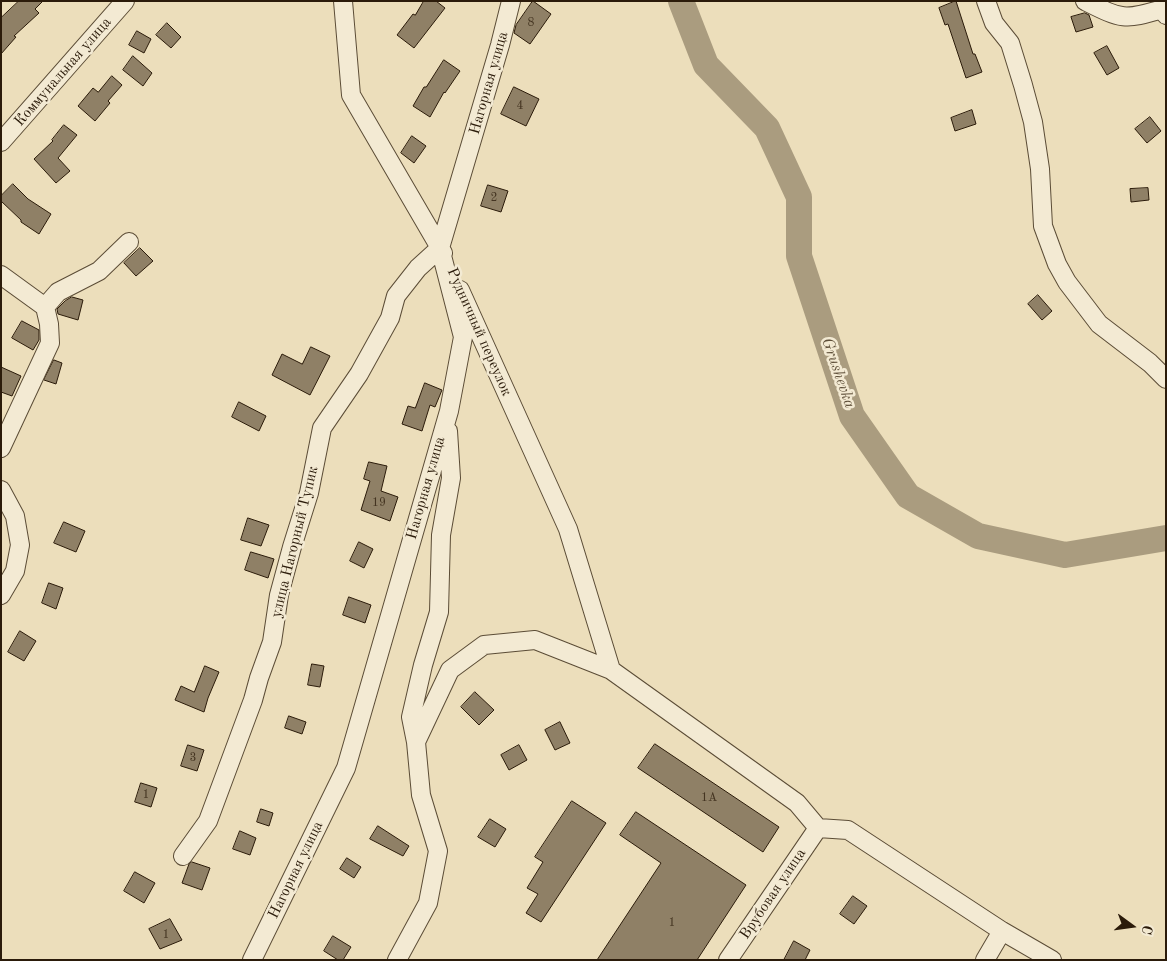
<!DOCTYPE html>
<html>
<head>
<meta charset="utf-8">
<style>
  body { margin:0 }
  #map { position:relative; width:1167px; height:961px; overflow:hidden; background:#ecdebb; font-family:"Old Standard TT",serif }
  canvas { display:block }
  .frame { position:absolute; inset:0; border:2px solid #2b1b0a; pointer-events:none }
  .north { position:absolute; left:1107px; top:901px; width:50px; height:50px; -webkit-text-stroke:4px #f3ead3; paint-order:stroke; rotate:104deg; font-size:14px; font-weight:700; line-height:20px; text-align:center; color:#2b1b0a }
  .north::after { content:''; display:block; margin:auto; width:18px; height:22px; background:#2b1b0a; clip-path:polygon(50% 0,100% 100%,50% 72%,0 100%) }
</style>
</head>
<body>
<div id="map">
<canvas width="1167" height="961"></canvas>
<div class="frame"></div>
<div class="north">С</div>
</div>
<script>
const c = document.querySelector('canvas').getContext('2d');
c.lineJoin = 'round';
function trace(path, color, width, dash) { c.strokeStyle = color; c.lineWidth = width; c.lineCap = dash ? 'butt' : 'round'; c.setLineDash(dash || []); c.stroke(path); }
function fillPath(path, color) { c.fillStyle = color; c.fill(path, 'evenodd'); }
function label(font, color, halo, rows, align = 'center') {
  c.font = font + ' "Old Standard TT",serif'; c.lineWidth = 5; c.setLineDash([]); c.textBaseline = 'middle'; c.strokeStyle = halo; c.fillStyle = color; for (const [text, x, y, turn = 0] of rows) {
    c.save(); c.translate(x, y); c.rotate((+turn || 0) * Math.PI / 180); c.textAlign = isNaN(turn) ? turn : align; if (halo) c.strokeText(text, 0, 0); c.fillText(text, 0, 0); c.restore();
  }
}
trace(new Path2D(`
  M 681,1 L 706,65 L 767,128 L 799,197 L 799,256 L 852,416 L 908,496 L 978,536 L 1065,555 L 1166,538`), '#aa9c7f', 26);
const building = new Path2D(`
  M 19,1 L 43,1 L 35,9 L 39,13 L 14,36 L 16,37 L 1,54 L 1,18 Z
  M 424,1 L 436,1 L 445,8 L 414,48 L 397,35 L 413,14 L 415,15 Z
  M 533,1 L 551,14 L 530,44 L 514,33 L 516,25 Z
  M 956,1 L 973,54 L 975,54 L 982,72 L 966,78 L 948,24 L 945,25 L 939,8 Z
  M 1085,13 L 1089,15 L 1093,27 L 1076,32 L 1071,17 Z
  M 167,23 L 181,37 L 171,48 L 156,35 Z
  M 137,31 L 151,39 L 144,53 L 129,45 Z
  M 1107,46 L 1119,68 L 1107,75 L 1094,53 Z
  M 133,56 L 152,73 L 143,86 L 123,70 Z
  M 444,60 L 460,71 L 445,93 L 444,92 L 430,117 L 413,106 L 424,87 L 426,87 Z
  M 112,76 L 122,85 L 108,101 L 110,103 L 95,121 L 78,106 L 93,88 L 98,92 Z
  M 514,87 L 539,99 L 526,126 L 501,114 Z
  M 972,110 L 976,124 L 955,131 L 951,118 Z
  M 1150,117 L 1161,131 L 1147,143 L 1135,129 Z
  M 64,125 L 77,135 L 58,158 L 70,171 L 56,183 L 34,159 L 53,141 L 52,140 Z
  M 412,136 L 426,146 L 414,163 L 401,153 Z
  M 13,184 L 28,199 L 51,214 L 39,234 L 21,222 L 21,220 L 1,201 L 1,196 Z
  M 488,185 L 508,191 L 501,212 L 481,206 Z
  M 1148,188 L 1149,200 L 1131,202 L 1130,189 Z
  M 140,248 L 153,261 L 136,276 L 124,263 Z
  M 1038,295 L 1052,311 L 1042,320 L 1028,304 Z
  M 72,297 L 83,300 L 78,320 L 58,314 L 57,309 L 65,301 Z
  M 22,321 L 39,330 L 39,340 L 33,350 L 12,338 Z
  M 311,347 L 330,356 L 310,395 L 272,375 L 282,354 L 302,364 Z
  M 54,360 L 62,363 L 56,384 L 44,380 Z
  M 1,367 L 21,376 L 12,396 L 1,392 Z
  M 425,383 L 442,390 L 435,407 L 430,405 L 422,431 L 402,424 L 408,406 L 415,408 Z
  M 239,402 L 266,416 L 259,431 L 232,417 Z
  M 369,462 L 387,466 L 381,491 L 398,497 L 390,521 L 361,510 L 370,481 L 364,479 Z
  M 248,518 L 269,525 L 261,546 L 241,540 Z
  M 64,522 L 85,531 L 76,552 L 54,543 Z
  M 359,542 L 373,549 L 364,568 L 350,561 Z
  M 251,552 L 274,559 L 268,578 L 245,570 Z
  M 49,583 L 63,588 L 56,609 L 42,603 Z
  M 349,597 L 371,605 L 365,623 L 343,615 Z
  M 20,631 L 36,641 L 24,661 L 8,652 Z
  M 312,664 L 324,666 L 320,687 L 308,685 Z
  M 205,666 L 219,672 L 208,698 L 204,712 L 175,700 L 181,686 L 194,692 Z
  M 475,692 L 494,710 L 479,725 L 461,707 Z
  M 289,716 L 306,722 L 302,734 L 285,728 Z
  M 560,722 L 570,743 L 555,750 L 545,730 Z
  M 655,744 L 779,827 L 763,852 L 638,768 Z
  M 188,745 L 204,750 L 197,771 L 181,766 Z
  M 519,745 L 527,760 L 509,770 L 501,755 Z
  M 141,783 L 157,788 L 151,807 L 135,802 Z
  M 572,801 L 606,823 L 541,922 L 526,913 L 538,894 L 527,888 L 543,862 L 535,857 Z
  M 261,809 L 273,813 L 269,826 L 257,822 Z
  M 636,812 L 746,885 L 697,960 L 597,960 L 661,863 L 620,835 Z
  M 490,819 L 506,829 L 495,847 L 478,837 Z
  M 378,826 L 409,846 L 403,856 L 370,839 Z
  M 240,831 L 256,838 L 250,855 L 233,849 Z
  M 347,858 L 361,867 L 354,878 L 340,869 Z
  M 192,862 L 210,868 L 202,890 L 182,883 L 189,864 Z
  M 135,872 L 155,883 L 144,903 L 124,891 Z
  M 853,896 L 867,906 L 854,924 L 840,914 Z
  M 170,919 L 182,940 L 160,949 L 149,929 Z
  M 333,936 L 351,947 L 343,960 L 338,960 L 324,951 Z
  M 794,941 L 810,950 L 805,960 L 784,960 Z`);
fillPath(building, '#8f8066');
trace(building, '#2b1b0a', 1);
const street = new Path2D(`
  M 343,1 L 351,95 L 443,253
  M 986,1 L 994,23 L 1010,43 L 1023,85 L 1033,122 L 1040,169 L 1043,226 L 1057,264 L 1067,282 L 1099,324 L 1150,363 L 1166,379
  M 1085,1 C 1121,19 1124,21 1162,9 L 1166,15
  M 1,142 L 125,1
  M 1,275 L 45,307
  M 460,290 L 568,529 L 611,670
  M 1,448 L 50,343 L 49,324 L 45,307 L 58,292 L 99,271 L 129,242
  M 1,490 L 15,516 L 20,545 L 15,571 L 1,595
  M 416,742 L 411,717 L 423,665 L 439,612 L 441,535 L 451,478 L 448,431
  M 183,856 L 208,821 L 253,700 L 259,678 L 272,642 L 279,595 L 292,547 L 309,493 L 322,428 L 359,374 L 390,318 L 396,296 L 418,268 L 440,248
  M 252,960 L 346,768 L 449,411 L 463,337 L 440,248 L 500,45 L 511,1
  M 397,960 L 428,903 L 438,851 L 421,795 L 416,742 L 450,670 L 484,645 L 535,640 L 611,670 L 797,803 L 818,828 L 848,830 L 1002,931 L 1052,960
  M 728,960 L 818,828
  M 985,960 L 1002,931`);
trace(street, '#5b4c36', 20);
trace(street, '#f3ead3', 18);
label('12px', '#443421', null, [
  ["8",531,23],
  ["4",520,106],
  ["2",494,198],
  ["19",379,503],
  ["3",193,758],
  ["1",146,795],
  ["1А",709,798],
  ["1",672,923],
  ["1",166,935]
]);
label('15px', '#2b1b0a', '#f3ead3', [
  ["Коммунальная улица",63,72,-49],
  ["Нагорная улица",489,83,-74],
  ["Рудничный переулок",479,332,66],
  ["Нагорная улица",426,488,-74],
  ["улица Нагорный Тупик",295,542,-76],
  ["Нагорная улица",296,870,-64],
  ["Врубовая улица",773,894,-56]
]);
label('italic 16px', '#5e4f39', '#f3ead3', [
  ["Grushevka",838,373,71]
]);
</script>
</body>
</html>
